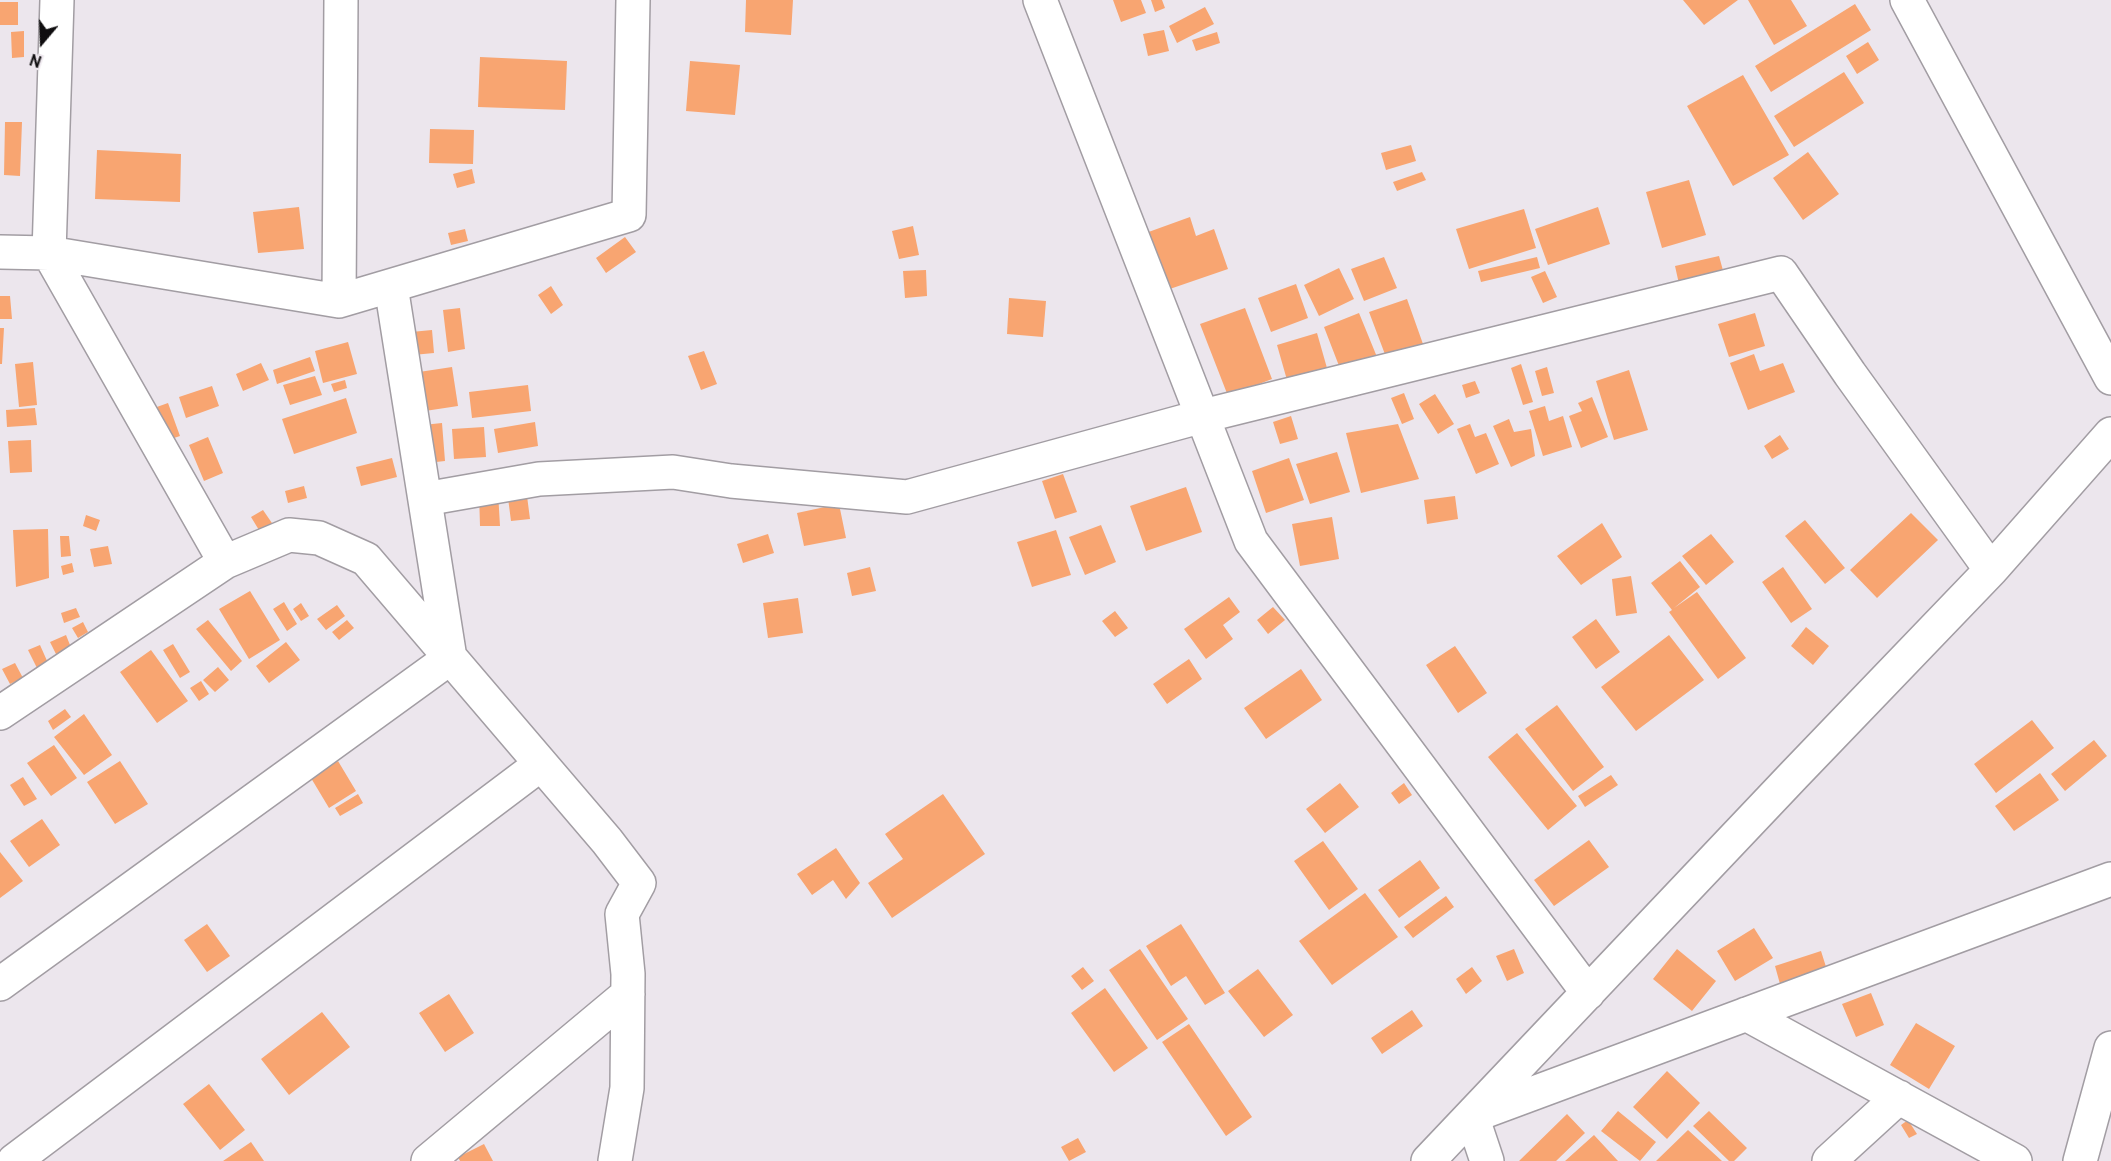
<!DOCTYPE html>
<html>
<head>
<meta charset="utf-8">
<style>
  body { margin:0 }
  #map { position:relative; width:2111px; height:1161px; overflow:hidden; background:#ece6ed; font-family:Overpass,sans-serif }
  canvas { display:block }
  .north { position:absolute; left:12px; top:12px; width:60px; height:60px; -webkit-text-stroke:4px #ece6ed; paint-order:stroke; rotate:199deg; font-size:16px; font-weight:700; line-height:24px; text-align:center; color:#0f0d0f }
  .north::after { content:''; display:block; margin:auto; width:21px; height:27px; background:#0f0d0f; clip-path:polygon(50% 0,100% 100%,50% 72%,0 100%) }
</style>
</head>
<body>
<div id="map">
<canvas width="2111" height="1161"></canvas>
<div class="north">N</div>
</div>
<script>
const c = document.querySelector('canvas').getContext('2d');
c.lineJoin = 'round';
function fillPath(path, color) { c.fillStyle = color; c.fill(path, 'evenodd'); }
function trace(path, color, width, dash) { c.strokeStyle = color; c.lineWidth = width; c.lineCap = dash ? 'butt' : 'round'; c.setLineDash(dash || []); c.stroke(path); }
fillPath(new Path2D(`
  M 746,0 L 793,0 L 791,35 L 745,32 Z
  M 1113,0 L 1141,0 L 1146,13 L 1121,22 Z
  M 1151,0 L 1162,0 L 1165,8 L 1155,12 Z
  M 1683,0 L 1738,0 L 1704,25 Z
  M 1748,0 L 1791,0 L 1807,26 L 1774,45 Z
  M 0,2 L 18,2 L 18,25 L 0,25 Z
  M 1855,4 L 1871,30 L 1771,92 L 1755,66 Z
  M 1205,7 L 1214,24 L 1177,43 L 1169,26 Z
  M 1164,30 L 1169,51 L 1148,56 L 1143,34 Z
  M 24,31 L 24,57 L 12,58 L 11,32 Z
  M 1217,32 L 1220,43 L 1196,51 L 1192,40 Z
  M 1868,42 L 1879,60 L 1857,74 L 1846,56 Z
  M 480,57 L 567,61 L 565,110 L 478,107 Z
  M 690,61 L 740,65 L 735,115 L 686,111 Z
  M 1844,72 L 1864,103 L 1794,147 L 1774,116 Z
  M 1743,75 L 1789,155 L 1733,186 L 1687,106 Z
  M 5,122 L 22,122 L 20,176 L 4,175 Z
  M 430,129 L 474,130 L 473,164 L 429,163 Z
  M 1411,145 L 1416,161 L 1386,170 L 1381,153 Z
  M 97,150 L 181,154 L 180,202 L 95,199 Z
  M 1808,152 L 1839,194 L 1803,220 L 1773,178 Z
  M 472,169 L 475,183 L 457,188 L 453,174 Z
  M 1422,172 L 1426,180 L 1397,191 L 1393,182 Z
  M 1689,180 L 1706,235 L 1662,248 L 1646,192 Z
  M 299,207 L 304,249 L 258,253 L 253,212 Z
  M 1598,207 L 1610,244 L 1548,265 L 1535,229 Z
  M 1524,209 L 1536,248 L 1469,269 L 1456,229 Z
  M 1190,217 L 1196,236 L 1214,229 L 1228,269 L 1164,291 L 1143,234 Z
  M 913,226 L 919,255 L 899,259 L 892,231 Z
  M 465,229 L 468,241 L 451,245 L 448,233 Z
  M 625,237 L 636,252 L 606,273 L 596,258 Z
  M 1719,256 L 1724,274 L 1679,284 L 1675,266 Z
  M 1384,257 L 1397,288 L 1364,301 L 1351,269 Z
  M 1537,257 L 1540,268 L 1481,282 L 1478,271 Z
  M 1339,268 L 1354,299 L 1319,316 L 1304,285 Z
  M 926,270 L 927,296 L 905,298 L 903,271 Z
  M 1545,271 L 1557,297 L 1543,303 L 1531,277 Z
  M 1296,284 L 1308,318 L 1271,332 L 1258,298 Z
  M 551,286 L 563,305 L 551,314 L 538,295 Z
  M 0,296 L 10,296 L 12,319 L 0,319 Z
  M 1009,298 L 1046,301 L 1043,337 L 1007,334 Z
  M 1407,299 L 1423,344 L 1386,357 L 1369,312 Z
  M 460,308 L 465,349 L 448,352 L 443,310 Z
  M 1245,308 L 1272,379 L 1228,396 L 1200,324 Z
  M 1359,313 L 1377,357 L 1341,371 L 1324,327 Z
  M 1755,313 L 1765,346 L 1729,357 L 1718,324 Z
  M 0,328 L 4,328 L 2,364 L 0,364 Z
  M 432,330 L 434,353 L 413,355 L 411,332 Z
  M 1317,333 L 1327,368 L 1287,380 L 1277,345 Z
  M 348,342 L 357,374 L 323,383 L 315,351 Z
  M 704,351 L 717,384 L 701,390 L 688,356 Z
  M 1754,354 L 1760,371 L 1783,363 L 1795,392 L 1748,410 L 1730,363 Z
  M 310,357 L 315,371 L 277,384 L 273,370 Z
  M 33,362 L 37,405 L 19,407 L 15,364 Z
  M 261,363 L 269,380 L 243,391 L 236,374 Z
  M 1521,364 L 1533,402 L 1523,405 L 1511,368 Z
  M 452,367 L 458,406 L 425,411 L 419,372 Z
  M 1547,367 L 1554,393 L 1542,396 L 1535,371 Z
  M 1629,370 L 1648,430 L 1614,440 L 1596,381 Z
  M 315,376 L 322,395 L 290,405 L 283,385 Z
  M 345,380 L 347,388 L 334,392 L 331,384 Z
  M 1475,381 L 1480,393 L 1466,398 L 1462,385 Z
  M 528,385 L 531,411 L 472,418 L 469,392 Z
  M 212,386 L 219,406 L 186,418 L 179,397 Z
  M 1404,393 L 1414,419 L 1402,424 L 1391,398 Z
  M 1435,394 L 1454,424 L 1438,434 L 1419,404 Z
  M 1592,397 L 1608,437 L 1581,448 L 1569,416 L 1582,411 L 1578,403 Z
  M 346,398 L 357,433 L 294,454 L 282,419 Z
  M 168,403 L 180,436 L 165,441 L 154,408 Z
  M 1545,406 L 1549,421 L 1563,416 L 1572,447 L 1543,456 L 1529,411 Z
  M 35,408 L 37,425 L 7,427 L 6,410 Z
  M 1291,416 L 1298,439 L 1280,444 L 1273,422 Z
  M 1509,419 L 1514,432 L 1531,429 L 1535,456 L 1511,467 L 1493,426 Z
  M 535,422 L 538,446 L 498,453 L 494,429 Z
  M 442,423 L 445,461 L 427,463 L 423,425 Z
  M 1398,424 L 1419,479 L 1361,493 L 1346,433 Z
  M 1470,424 L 1475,437 L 1486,433 L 1499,464 L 1476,474 L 1457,429 Z
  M 484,427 L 486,457 L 454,459 L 452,429 Z
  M 1780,435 L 1789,449 L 1772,459 L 1764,446 Z
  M 208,437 L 223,473 L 204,481 L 189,445 Z
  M 31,440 L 32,472 L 10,473 L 8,441 Z
  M 1337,452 L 1350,492 L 1310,504 L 1296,464 Z
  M 392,458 L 397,477 L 361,486 L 356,467 Z
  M 1289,458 L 1304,500 L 1266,513 L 1252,471 Z
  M 1063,474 L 1077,512 L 1055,519 L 1042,481 Z
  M 304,486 L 307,498 L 288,503 L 285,491 Z
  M 1186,487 L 1202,532 L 1146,551 L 1130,506 Z
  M 498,492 L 500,526 L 480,526 L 479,493 Z
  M 527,496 L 530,519 L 511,521 L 508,498 Z
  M 1455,496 L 1458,519 L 1427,524 L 1424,500 Z
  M 839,504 L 846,538 L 804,546 L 797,513 Z
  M 263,510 L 274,526 L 262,535 L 251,517 Z
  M 1911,513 L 1938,540 L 1877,598 L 1850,570 Z
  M 86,515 L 100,520 L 96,531 L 83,526 Z
  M 1332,517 L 1339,559 L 1300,566 L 1292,524 Z
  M 1805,520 L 1845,568 L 1825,584 L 1785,536 Z
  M 1602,523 L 1622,557 L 1581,585 L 1557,556 Z
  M 1101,525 L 1116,562 L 1085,575 L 1069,537 Z
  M 48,529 L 49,578 L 16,587 L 13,530 Z
  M 1056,530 L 1071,575 L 1032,587 L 1017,542 Z
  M 768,534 L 774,553 L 743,563 L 737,544 Z
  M 1711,534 L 1734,562 L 1706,585 L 1682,556 Z
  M 60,536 L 69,536 L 71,556 L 61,557 Z
  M 108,546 L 112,564 L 94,567 L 90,549 Z
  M 1680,561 L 1700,587 L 1674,608 L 1697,592 L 1746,658 L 1718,679 L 1669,612 L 1672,610 L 1651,583 Z
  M 72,563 L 74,572 L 63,575 L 61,566 Z
  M 870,567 L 876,591 L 852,596 L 847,573 Z
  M 1783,567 L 1812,609 L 1791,623 L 1762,582 Z
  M 1631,576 L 1637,613 L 1616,616 L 1612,579 Z
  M 250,591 L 280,640 L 249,659 L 219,609 Z
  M 1229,597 L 1240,612 L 1223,625 L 1233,639 L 1206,659 L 1184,629 Z
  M 798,598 L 803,633 L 768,638 L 763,603 Z
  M 284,602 L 297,624 L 287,631 L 273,609 Z
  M 301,603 L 309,616 L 301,621 L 293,609 Z
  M 337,605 L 345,616 L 326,630 L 317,619 Z
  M 1273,607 L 1285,620 L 1268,634 L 1257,620 Z
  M 76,608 L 80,617 L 64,623 L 61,613 Z
  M 1115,611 L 1128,628 L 1115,637 L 1102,621 Z
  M 1596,619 L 1620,652 L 1596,669 L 1572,637 Z
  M 208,620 L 242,661 L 231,671 L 196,629 Z
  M 347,620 L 354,628 L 339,640 L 332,632 Z
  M 83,622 L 88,632 L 78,638 L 72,628 Z
  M 1806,627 L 1829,646 L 1813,665 L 1791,646 Z
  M 66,635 L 72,650 L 57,656 L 50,642 Z
  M 1669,635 L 1704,680 L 1636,731 L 1601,687 Z
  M 286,642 L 300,660 L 269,683 L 256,666 Z
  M 173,644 L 190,672 L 180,678 L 163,650 Z
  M 40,645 L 48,663 L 37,668 L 28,650 Z
  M 1455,646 L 1487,693 L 1458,713 L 1426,665 Z
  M 151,650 L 188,701 L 157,723 L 120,672 Z
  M 1189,659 L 1202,679 L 1167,704 L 1153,684 Z
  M 15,663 L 23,678 L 10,684 L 2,669 Z
  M 218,667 L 229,680 L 215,692 L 203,680 Z
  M 1301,669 L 1322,700 L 1266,739 L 1244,708 Z
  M 201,681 L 209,694 L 199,701 L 190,688 Z
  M 1557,705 L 1604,767 L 1573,791 L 1525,729 Z
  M 65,709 L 71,717 L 53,730 L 48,721 Z
  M 84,714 L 112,755 L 84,775 L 54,737 Z
  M 2032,720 L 2054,748 L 1996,793 L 1974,764 Z
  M 1517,733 L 1577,806 L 1548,830 L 1488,757 Z
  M 2094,740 L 2107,756 L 2065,791 L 2051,774 Z
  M 54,745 L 77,778 L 51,796 L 27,763 Z
  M 120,761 L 148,804 L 115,824 L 87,782 Z
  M 338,761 L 356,791 L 329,808 L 311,778 Z
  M 2040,773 L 2059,800 L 2014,831 L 1995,806 Z
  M 1611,775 L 1618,785 L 1585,807 L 1578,796 Z
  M 23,777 L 37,799 L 24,806 L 10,785 Z
  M 1340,783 L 1359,807 L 1325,833 L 1306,809 Z
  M 1404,783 L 1412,795 L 1399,804 L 1391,793 Z
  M 358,794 L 363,803 L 340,816 L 335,808 Z
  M 943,794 L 985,854 L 892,918 L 868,883 L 903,859 L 885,834 Z
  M 42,819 L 60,845 L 29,867 L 10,841 Z
  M 1589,840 L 1609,867 L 1554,906 L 1534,880 Z
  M 1323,841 L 1358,889 L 1329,910 L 1294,861 Z
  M 836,848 L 860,883 L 846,899 L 833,880 L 812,895 L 797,874 Z
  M 0,852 L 23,881 L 0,898 Z
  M 1420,860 L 1440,888 L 1399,918 L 1378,890 Z
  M 1365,893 L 1398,937 L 1332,985 L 1299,941 Z
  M 1446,896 L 1454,907 L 1413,938 L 1404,927 Z
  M 207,924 L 230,956 L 207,972 L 184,940 Z
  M 1181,924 L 1225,993 L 1205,1005 L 1186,976 L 1171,986 L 1146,946 Z
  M 1754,928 L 1773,958 L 1735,981 L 1717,951 Z
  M 1140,949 L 1188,1019 L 1157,1040 L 1109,970 Z
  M 1514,949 L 1524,973 L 1507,981 L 1496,956 Z
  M 1677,949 L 1716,981 L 1692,1011 L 1653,979 Z
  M 1821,951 L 1827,970 L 1780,984 L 1775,966 Z
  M 1083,967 L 1094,981 L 1082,990 L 1071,976 Z
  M 1472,967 L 1482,981 L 1466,994 L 1456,979 Z
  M 1258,969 L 1293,1015 L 1264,1037 L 1228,991 Z
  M 1105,988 L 1148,1048 L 1114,1072 L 1071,1013 Z
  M 1871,993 L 1884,1025 L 1856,1037 L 1842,1004 Z
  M 449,994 L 474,1033 L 445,1052 L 419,1013 Z
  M 1412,1010 L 1423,1026 L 1382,1054 L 1371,1038 Z
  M 322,1012 L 350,1047 L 289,1095 L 261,1059 Z
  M 1916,1023 L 1955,1046 L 1929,1089 L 1890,1065 Z
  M 1189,1024 L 1252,1117 L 1226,1136 L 1162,1042 Z
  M 1667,1071 L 1700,1103 L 1667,1139 L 1633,1107 Z
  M 209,1084 L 245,1130 L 220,1150 L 183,1104 Z
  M 1618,1111 L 1656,1142 L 1640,1161 L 1601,1131 Z
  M 1709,1111 L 1747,1148 L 1734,1161 L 1729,1161 L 1693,1126 Z
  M 1567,1114 L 1585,1133 L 1556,1161 L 1519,1161 Z
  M 1908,1120 L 1917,1134 L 1909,1138 L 1901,1125 Z
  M 1688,1130 L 1722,1161 L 1656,1161 Z
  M 1594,1135 L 1618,1161 L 1565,1161 Z
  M 1078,1138 L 1086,1152 L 1069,1161 L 1061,1147 Z
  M 251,1142 L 264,1161 L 223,1161 Z
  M 484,1144 L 493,1161 L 460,1161 L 458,1157 Z`), '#f8a571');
const street = new Path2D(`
  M 57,0 L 49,253 L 225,562
  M 1040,0 L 1251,541 L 1588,993
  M 1907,0 L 2111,378
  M 0,252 L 49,253 L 339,301 L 629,215 L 633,0
  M 339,301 L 341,0
  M 425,499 L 539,479 L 673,472 L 731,481 L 907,497 L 1203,416 L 1781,273 L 1850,374 L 1991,570
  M 0,713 L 225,562 L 289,535 L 319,538 L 366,559 L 607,841 L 639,883 L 622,914 L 628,974 L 627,1088 L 615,1161
  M 0,984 L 450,658 L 391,286
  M 1746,1014 L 2015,1161
  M 14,1161 L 541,764
  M 428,1161 L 628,994
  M 1428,1161 L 1794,775 L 1991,570 L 2111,434
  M 1487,1161 L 1472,1116 L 2111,879
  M 1829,1161 L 1899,1097
  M 2080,1161 L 2111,1048`);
trace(street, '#a29da3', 36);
trace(street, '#fff', 33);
</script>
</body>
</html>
